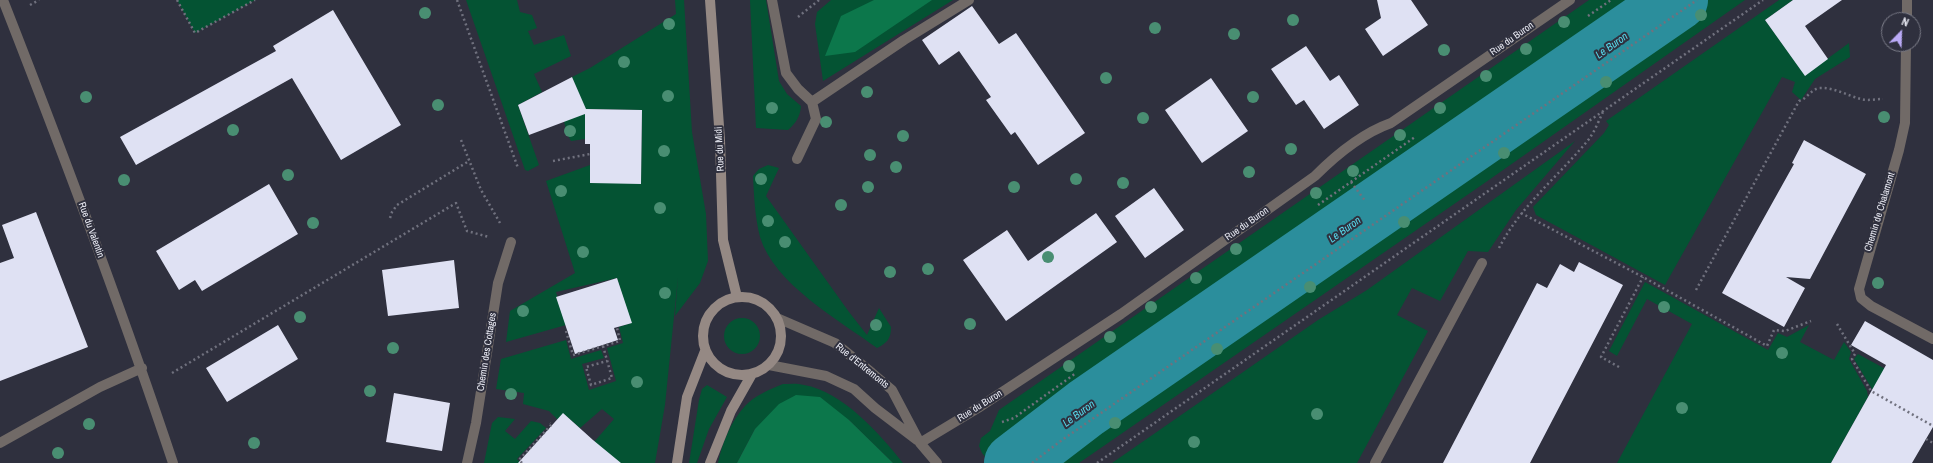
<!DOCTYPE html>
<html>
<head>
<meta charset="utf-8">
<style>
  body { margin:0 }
  #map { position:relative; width:1933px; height:463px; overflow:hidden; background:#2f303e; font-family:"Archivo Narrow",sans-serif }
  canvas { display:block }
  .north { position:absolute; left:1881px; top:12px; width:40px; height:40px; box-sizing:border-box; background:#2f303e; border:1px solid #7a7b87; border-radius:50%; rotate:23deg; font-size:11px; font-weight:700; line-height:16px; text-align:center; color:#eaebf4 }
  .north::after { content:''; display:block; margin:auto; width:14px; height:18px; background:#baaaf6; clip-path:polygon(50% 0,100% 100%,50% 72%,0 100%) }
</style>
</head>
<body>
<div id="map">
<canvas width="1933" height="463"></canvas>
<div class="north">N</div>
</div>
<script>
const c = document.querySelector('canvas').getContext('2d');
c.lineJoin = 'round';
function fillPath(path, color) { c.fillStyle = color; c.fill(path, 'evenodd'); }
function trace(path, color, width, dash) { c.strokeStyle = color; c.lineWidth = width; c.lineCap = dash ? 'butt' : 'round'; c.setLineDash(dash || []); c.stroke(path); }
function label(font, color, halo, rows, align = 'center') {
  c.font = font + ' "Archivo Narrow",sans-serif'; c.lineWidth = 4; c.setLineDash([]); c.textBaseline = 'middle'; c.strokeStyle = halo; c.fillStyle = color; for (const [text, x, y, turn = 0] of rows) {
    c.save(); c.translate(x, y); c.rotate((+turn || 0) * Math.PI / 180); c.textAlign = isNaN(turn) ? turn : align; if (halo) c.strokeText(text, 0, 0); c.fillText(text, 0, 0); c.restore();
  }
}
fillPath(new Path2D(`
  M 177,0 L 255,0 L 195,33 Z
  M 466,0 L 517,0 L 520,12 L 532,15 L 537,28 L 528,31 L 534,45 L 564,35 L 571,56 L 534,74 L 542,92 L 518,105 L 539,165 L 528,171 L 525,170 Z
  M 675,0 L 684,0 L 692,132 L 706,214 L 708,261 L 700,283 L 675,316 L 678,277 L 665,405 L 655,463 L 613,463 L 594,442 L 614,419 L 602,409 L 580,428 L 564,414 L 558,420 L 549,411 L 523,404 L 524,393 L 496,389 L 501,359 L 566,340 L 571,359 L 601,350 L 604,358 L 582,364 L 589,390 L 616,381 L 607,348 L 623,343 L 619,327 L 631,323 L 617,278 L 556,292 L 566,325 L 506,342 L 510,311 L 575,273 L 546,181 L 590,165 L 590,183 L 641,183 L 642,110 L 586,109 L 585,139 L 571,141 C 565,131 564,119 561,108 L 577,89 L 572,77 L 590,68 L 676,14 Z
  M 750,0 L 766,0 L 779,81 L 787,94 L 801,106 C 800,117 796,123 788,130 L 756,128 Z
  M 831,0 L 953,0 L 823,81 L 815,24 L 817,12 Z
  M 1589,0 L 1658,0 L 1041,428 L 996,463 L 990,463 L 982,453 L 979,446 L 981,438 L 990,431 L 999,410 Z
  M 1703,0 L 1745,0 L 1486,182 L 1079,463 L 1037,463 Z
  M 1779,0 L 1793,0 L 1765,20 L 1805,75 L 1849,43 L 1850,57 L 1815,79 L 1801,100 L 1792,92 L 1795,82 L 1782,77 L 1665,285 L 1536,215 L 1533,207 L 1604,133 L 1609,125 L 1606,121 Z
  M 1575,141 L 1516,210 L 1488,252 L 1468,251 L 1440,301 L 1412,288 L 1397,315 L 1428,331 L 1357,463 L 1112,463 L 1318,320 L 1367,290 Z
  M 768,165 L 779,168 L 766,196 L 849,312 L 867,335 L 879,308 L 891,327 C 891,339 887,343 877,348 C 839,320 774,284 760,237 C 755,217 754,197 753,176 L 759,169 Z
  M 1645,282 L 1768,350 L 1778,333 L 1787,337 L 1809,325 L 1800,342 L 1834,360 L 1844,342 L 1851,352 L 1849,359 L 1867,391 L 1868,397 L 1831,463 L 1617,463 L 1692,324 L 1647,299 L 1617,356 L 1609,351 Z
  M724 336a18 18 0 1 1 36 0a18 18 0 1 1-36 0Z
  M 1858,354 L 1933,395 L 1905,407 L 1872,389 L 1854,359 Z
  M 783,384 C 789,384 797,383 804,385 C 842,391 880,434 903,463 L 893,463 L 849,420 L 755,429 L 737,463 L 718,463 C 722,443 731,421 745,406 C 754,396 770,389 783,384 Z
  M 707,385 L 727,397 L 709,429 L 697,463 L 689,463 L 699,400 L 702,389 Z
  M 498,417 L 515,419 L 505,431 L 515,439 L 531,421 L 540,423 L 546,428 L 517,459 L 521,463 L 484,463 L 492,423 Z`), '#045333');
fillPath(new Path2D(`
  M 874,0 L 932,0 L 855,52 L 825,56 L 841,16 Z
  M 796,395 L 820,397 L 849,420 L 893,463 L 737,463 L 755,429 L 779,404 Z`), '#0c774b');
trace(new Path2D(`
  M 1014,463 L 1086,408 L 1678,0`), '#2b8e9c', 60);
fillPath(new Path2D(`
  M 1377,0 L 1411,0 L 1428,25 L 1383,56 L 1365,29 L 1381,18 Z
  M 1793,0 L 1842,0 L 1805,26 L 1828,59 L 1805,76 L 1765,20 Z
  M 972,6 L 999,44 L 1016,33 L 1085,133 L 1038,165 L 1015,132 L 1011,135 L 986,100 L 991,97 L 959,51 L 939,65 L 922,40 Z
  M 333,10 L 401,125 L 341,160 L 292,78 L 136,165 L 120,137 L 276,51 L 273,46 Z
  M 1306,46 L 1330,81 L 1339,75 L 1359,105 L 1324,129 L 1304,100 L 1296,105 L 1271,69 Z
  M 572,77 L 586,109 L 642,110 L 641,184 L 590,183 L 590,144 L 585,144 L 585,114 L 529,135 L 518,105 Z
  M 1211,78 L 1248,131 L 1202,163 L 1165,110 Z
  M 1804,140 L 1866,174 L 1810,279 L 1786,277 L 1805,288 L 1784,327 L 1722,293 L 1794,164 L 1792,163 Z
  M 269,184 L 298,234 L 202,291 L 195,280 L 179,290 L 156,251 Z
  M 1154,188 L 1184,230 L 1145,258 L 1115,216 Z
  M 36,212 L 88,347 L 0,381 L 0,263 L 14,258 L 2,225 Z
  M 1096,213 L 1117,242 L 1006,321 L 963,260 L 1007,230 L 1028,261 Z
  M 454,260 L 459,308 L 388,316 L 382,270 Z
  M 1579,262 L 1623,285 L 1530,463 L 1443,463 L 1537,283 L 1547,288 L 1560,264 L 1574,272 Z
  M 617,278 L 632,323 L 614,328 L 618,340 L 575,354 L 556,297 Z
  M 1865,321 L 1933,360 L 1933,427 L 1912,463 L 1831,463 L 1886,365 L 1851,345 Z
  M 278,325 L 298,359 L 227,402 L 206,368 Z
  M 394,393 L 450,403 L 442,451 L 386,442 Z
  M 563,413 L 593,440 L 621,463 L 518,463 Z`), '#dfe1f3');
trace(new Path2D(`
  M 177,0 L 195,33 L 255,0
  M 457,0 L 518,168
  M 30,5 L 39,0
  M 1588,16 L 1611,0
  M 798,17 L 819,0
  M 461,140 L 481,190 L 500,223
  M 553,161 L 590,154
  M 1351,182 L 1366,202
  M 1318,205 L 1415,137
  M 1521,213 L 1643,277 L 1767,346 L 1774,330 L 1785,331 L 1811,321
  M 390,218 L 392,212 L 397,205 L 469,161
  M 1499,248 C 1521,205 1559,176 1589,139 C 1595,131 1599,120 1603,112
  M 1696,290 L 1799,101 C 1807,99 1810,90 1819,88 C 1834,87 1848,96 1861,99 C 1868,101 1876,99 1883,99
  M 1837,324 L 1855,354 L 1852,359 L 1871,391 L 1933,426
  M 566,331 L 573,355 L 620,341 L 617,328
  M 603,346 L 612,378 L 591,385 L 586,367 L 607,361
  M 1619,367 L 1601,357 L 1643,277
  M 172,373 L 456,203 L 467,231 L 489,237
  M 1002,422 L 1014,418 L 1076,373
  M 1926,439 L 1933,443
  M 522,463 L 519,460 L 552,424 L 550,423
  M 1032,463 L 1062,440 L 1697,0
  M 1097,463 L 1763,0`), '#70717e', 2.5, [2, 3]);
trace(new Path2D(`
  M 772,0 L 786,73 L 798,89 L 812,102 L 816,119 L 797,159
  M 1907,20 L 1907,0
  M 1906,44 L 1905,123 L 1899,150 L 1859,289 L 1861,298 L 1871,306 L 1933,339
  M 812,102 L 904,40 L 969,0
  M 467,463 L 476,423 L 498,283 L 511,242
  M 1375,463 L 1482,263`), '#716a67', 10);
trace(new Path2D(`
  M 3,0 C 63,153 121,307 173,463
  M 777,318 L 835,343 L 872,373 L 892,390 L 920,443 L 937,463
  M 769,365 L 826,376 L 854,389 L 875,408 L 917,440
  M 0,443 L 100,387 L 142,368
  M 920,443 L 978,408 L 1121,314 L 1315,176 C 1336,155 1363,133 1391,123 L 1570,0`), '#716a67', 10);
trace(new Path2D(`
  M 710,0 L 720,140 L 723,240 L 737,297
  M703 336a39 39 0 1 1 78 0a39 39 0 1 1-78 0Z
  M 677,463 L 687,397 L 705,351
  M 710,463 L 731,411 L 752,374`), '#958984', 10);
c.fillStyle = '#498e72';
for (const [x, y] of [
  [425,13],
  [1701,15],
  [1293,20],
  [1564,22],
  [669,24],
  [1155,28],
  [1234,34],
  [1526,49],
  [1444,50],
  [624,62],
  [1486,76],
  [1106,78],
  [1606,82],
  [867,92],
  [668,96],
  [86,97],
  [1253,97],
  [438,105],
  [772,108],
  [1440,108],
  [1884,117],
  [1143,118],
  [826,122],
  [233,130],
  [570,131],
  [1400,135],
  [903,136],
  [1291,149],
  [664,151],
  [1504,153],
  [870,155],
  [896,167],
  [1353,171],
  [1249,172],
  [288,175],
  [761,179],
  [1076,179],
  [124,180],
  [1123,183],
  [868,187],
  [1014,187],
  [561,191],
  [1316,193],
  [841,205],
  [660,208],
  [768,221],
  [1404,222],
  [313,223],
  [785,242],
  [1236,249],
  [583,252],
  [1048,257],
  [928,269],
  [890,272],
  [1196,278],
  [1878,283],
  [1310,287],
  [665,293],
  [1151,307],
  [1664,307],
  [523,311],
  [300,317],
  [970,324],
  [876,325],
  [1110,337],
  [393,348],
  [1217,349],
  [1782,353],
  [1069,366],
  [637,382],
  [370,391],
  [511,394],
  [1682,408],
  [1317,414],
  [1115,423],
  [89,424],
  [1194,442],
  [254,443],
  [58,453]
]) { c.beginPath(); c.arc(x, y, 6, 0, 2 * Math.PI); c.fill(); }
label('10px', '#eaebf4', '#2f303e', [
  ["Rue du Buron",1512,39,-35],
  ["Rue du Midi",720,149,-93],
  ["Chemin de Chalamont",1880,212,-73],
  ["Rue du Buron",1247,224,-35],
  ["Rue du Valentin",91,230,70],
  ["Chemin des Cottages",487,352,-81],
  ["Rue d'Entremonts",862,366,39],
  ["Rue du Buron",980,406,-32]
]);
label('italic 11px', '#57d8ea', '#2f303e', [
  ["Le Buron",1612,46,-35],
  ["Le Buron",1345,230,-35],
  ["Le Buron",1079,414,-36]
]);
</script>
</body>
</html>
